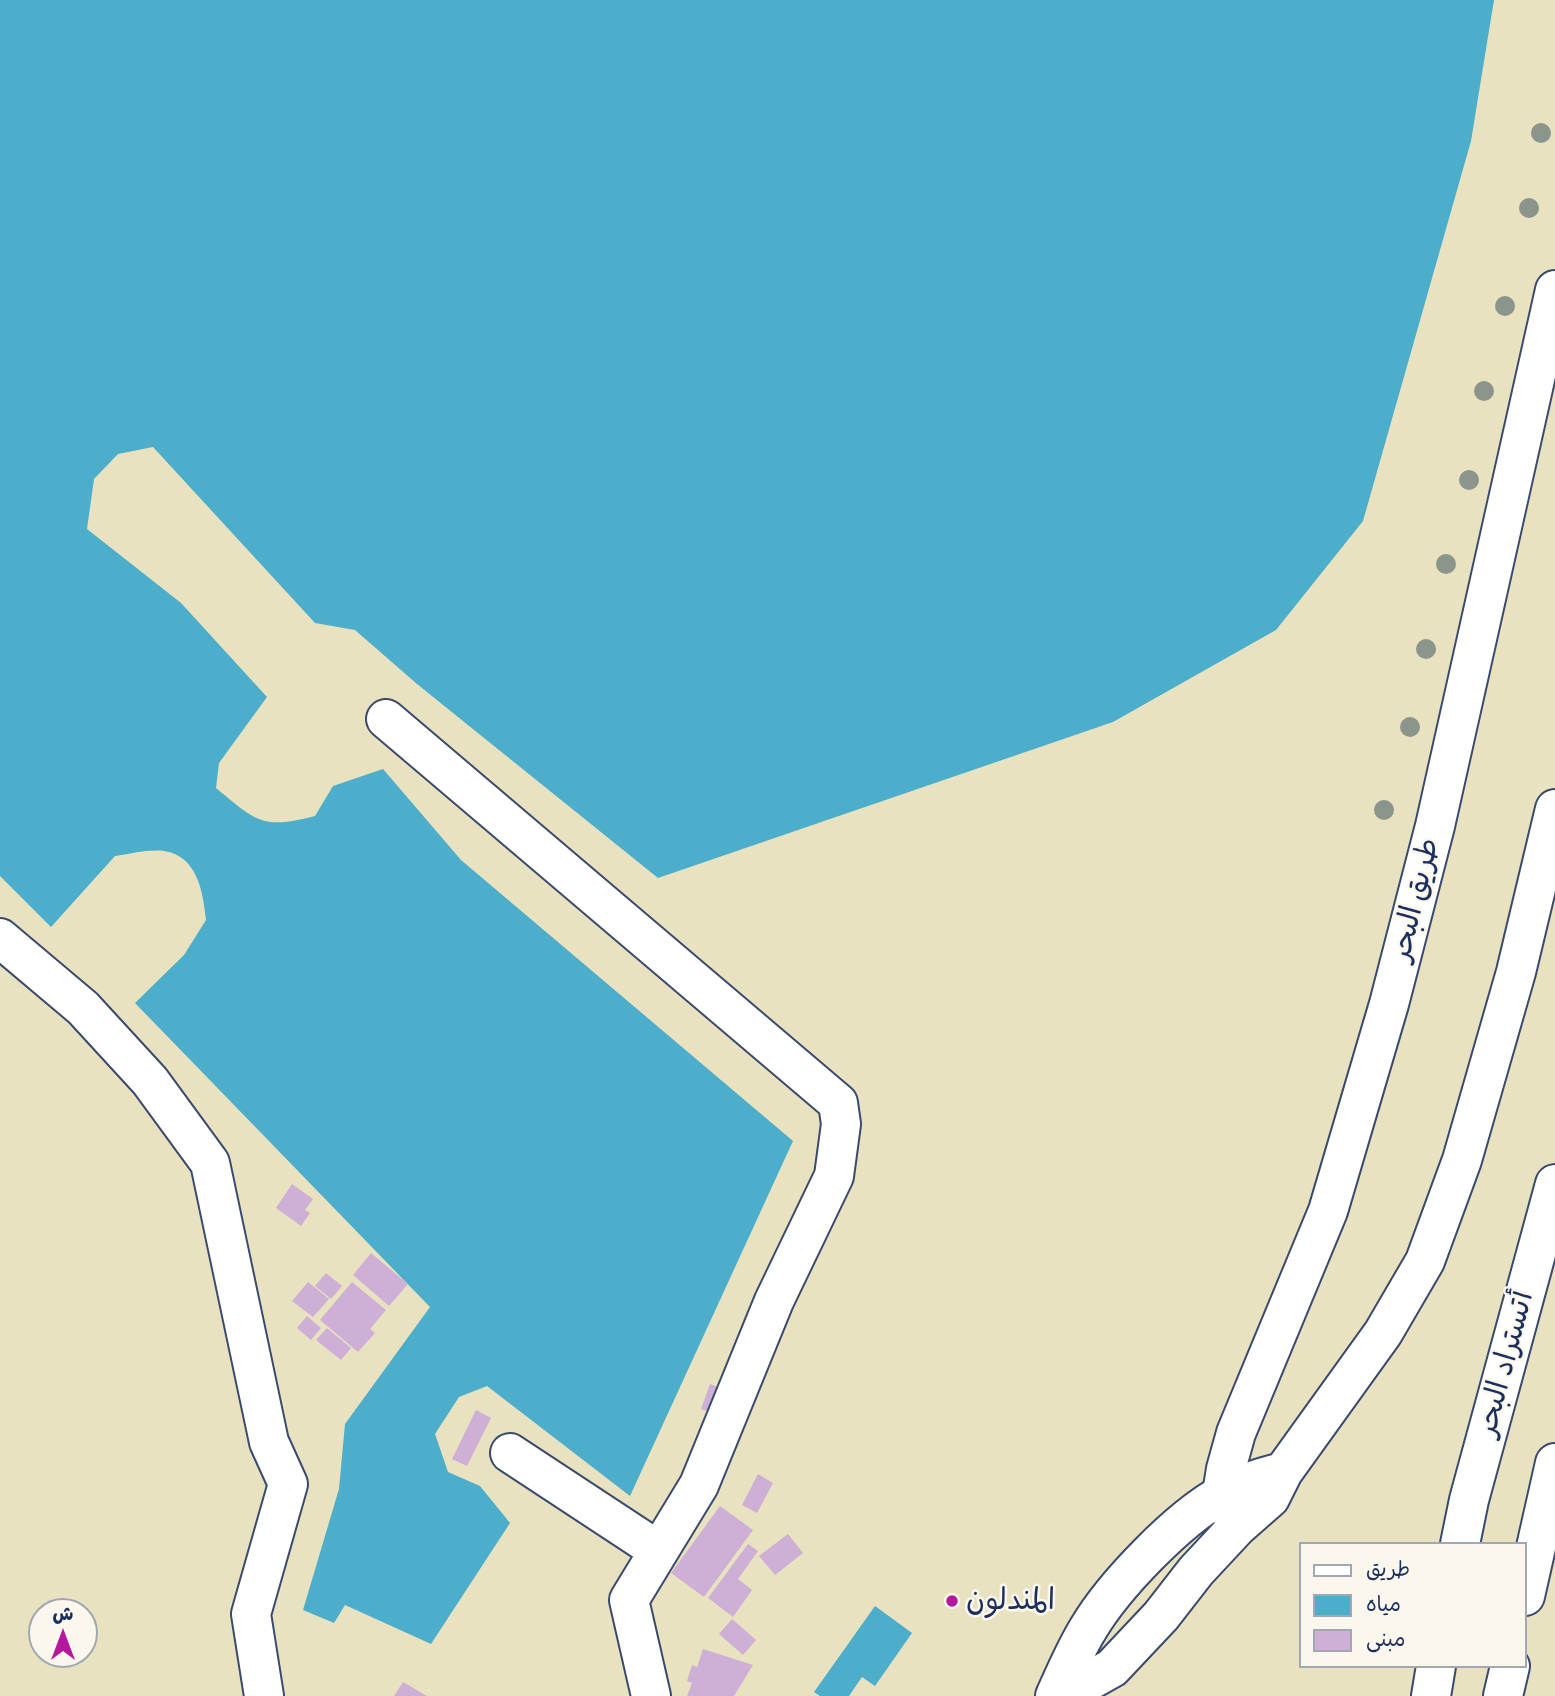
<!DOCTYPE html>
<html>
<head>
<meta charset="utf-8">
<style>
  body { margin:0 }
  #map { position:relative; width:1555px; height:1696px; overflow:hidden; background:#e8e2c0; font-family:Itim,"Playpen Sans Arabic",sans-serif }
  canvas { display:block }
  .legend { position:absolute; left:1299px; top:1542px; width:228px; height:126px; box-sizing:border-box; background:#fbf7ec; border:2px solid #a1a7b3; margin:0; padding:9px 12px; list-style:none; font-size:21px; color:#1b2f5e }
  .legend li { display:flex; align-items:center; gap:14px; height:35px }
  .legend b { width:35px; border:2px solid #a1a7b3 }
  .north { position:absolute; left:28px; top:1598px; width:70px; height:70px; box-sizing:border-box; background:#fbf7ec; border:2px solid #a1a7b3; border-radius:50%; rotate:0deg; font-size:19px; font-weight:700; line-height:28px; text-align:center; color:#1b2f5e }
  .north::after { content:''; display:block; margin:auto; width:24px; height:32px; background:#b5179e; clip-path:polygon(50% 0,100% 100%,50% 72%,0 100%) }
</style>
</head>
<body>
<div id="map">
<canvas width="1555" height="1696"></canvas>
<ul class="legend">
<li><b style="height:9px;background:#fff"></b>طريق</li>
<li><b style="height:19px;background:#4caecb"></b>مياه</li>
<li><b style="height:19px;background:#ceafd6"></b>مبنى</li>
</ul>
<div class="north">ش</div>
</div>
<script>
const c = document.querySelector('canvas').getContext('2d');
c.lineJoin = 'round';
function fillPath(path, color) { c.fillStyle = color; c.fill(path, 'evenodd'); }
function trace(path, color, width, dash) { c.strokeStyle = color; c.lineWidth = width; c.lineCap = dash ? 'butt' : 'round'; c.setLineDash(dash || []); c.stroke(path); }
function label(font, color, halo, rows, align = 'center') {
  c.font = font + ' Itim,"Playpen Sans Arabic",sans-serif'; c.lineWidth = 5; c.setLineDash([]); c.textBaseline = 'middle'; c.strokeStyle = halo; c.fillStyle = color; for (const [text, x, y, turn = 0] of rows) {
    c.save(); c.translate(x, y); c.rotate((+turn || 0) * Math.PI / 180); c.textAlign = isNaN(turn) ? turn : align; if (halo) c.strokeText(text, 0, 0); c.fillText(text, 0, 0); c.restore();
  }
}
fillPath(new Path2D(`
  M 0,0 L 1494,0 L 1471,141 L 1363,521 L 1276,630 L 1113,722 L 658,878 L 417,684 L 355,630 L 315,623 L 153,447 L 118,454 L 94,479 L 87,529 L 181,603 L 267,697 L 219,763 L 216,788 C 256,821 262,830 315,816 L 333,786 L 383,769 L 461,860 L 793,1141 L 630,1496 L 487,1386 L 459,1397 L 435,1434 L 448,1472 L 480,1486 L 510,1523 L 431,1644 L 345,1605 L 334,1623 L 303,1610 L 339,1489 L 345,1424 L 430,1307 L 135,1003 L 184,955 L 206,920 C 203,893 198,856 164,851 C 149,849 130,854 115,856 L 51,927 L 0,876 Z
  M 875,1606 L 912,1633 L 875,1686 L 862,1677 L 849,1696 L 820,1696 L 814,1692 Z`), '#4caecb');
fillPath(new Path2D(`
  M 292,1184 L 313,1199 L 305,1210 L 310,1213 L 301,1226 L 276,1208 Z
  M 371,1253 L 408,1284 L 389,1306 L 353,1275 Z
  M 326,1273 L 342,1286 L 331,1299 L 315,1286 Z
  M 308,1282 L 329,1299 L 313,1317 L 292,1301 Z
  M 352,1282 L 386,1310 L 370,1329 L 375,1333 L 358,1352 L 320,1320 Z
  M 307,1316 L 321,1328 L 311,1340 L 297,1328 Z
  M 327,1328 L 351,1348 L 341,1360 L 316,1340 Z
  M 710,1384 L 723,1389 L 714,1413 L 701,1409 Z
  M 476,1410 L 491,1418 L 467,1466 L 452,1459 Z
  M 758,1474 L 773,1483 L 757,1513 L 742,1505 Z
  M 720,1506 L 753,1530 L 704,1597 L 671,1573 Z
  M 788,1534 L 803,1553 L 775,1575 L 759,1556 Z
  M 748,1544 L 758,1551 L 738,1579 L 752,1590 L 733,1617 L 708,1598 Z
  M 732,1619 L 756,1640 L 743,1655 L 719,1634 Z
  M 703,1649 L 753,1665 L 734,1696 L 687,1696 L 692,1683 L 687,1681 L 692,1665 L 697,1667 Z
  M 403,1682 L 427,1696 L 394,1696 Z`), '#ceafd6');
const minor = new Path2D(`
  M 386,719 L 838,1103 L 841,1124 L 834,1176 L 774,1301 L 699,1485 L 629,1600 L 651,1696
  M 0,938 L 83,1008 L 150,1081 L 210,1163 L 269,1442 L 288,1484 L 251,1614 L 264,1696
  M 510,1453 L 659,1551
  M 1235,1521 L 1222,1494 L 1226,1469 L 1236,1433 L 1328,1211 L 1389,1004 L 1435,826 L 1555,290`);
const highway = new Path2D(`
  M 1460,1544 L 1469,1500 L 1555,1184
  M 1525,1596 L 1555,1463
  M 1055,1696 C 1065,1674 1075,1650 1088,1629 C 1114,1585 1179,1518 1223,1494 C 1242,1483 1262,1477 1283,1472
  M 1062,1696 L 1112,1668 L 1161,1616 L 1196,1571 L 1237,1527 L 1270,1498 L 1283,1472 L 1383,1333 L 1425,1261 L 1462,1160 L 1516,972 L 1555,809
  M 1431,1696 L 1436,1666
  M 1503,1696 L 1510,1666`);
trace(minor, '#3a4a6d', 42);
trace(highway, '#3a4a6d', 42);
trace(minor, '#fff', 38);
trace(highway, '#fff', 38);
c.fillStyle = '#8c958c';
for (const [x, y] of [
  [1541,133],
  [1529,208],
  [1505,306],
  [1484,391],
  [1469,480],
  [1446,564],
  [1426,649],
  [1410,727],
  [1384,810]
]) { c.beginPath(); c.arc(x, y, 10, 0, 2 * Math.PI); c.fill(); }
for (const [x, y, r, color] of [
  [952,1601,7,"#b5179e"]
]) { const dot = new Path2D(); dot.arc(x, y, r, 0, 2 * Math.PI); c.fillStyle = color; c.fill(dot); trace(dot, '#fbf7ec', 2.5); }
label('30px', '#1b2f5e', '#fbf7ec', [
  ["طريق البحر",1416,900,-76],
  ["أتستراد البحر",1506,1364,-75]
]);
label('30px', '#1b2f5e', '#fbf7ec', [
  ["المندلون",966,1601]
], 'left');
</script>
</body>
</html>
